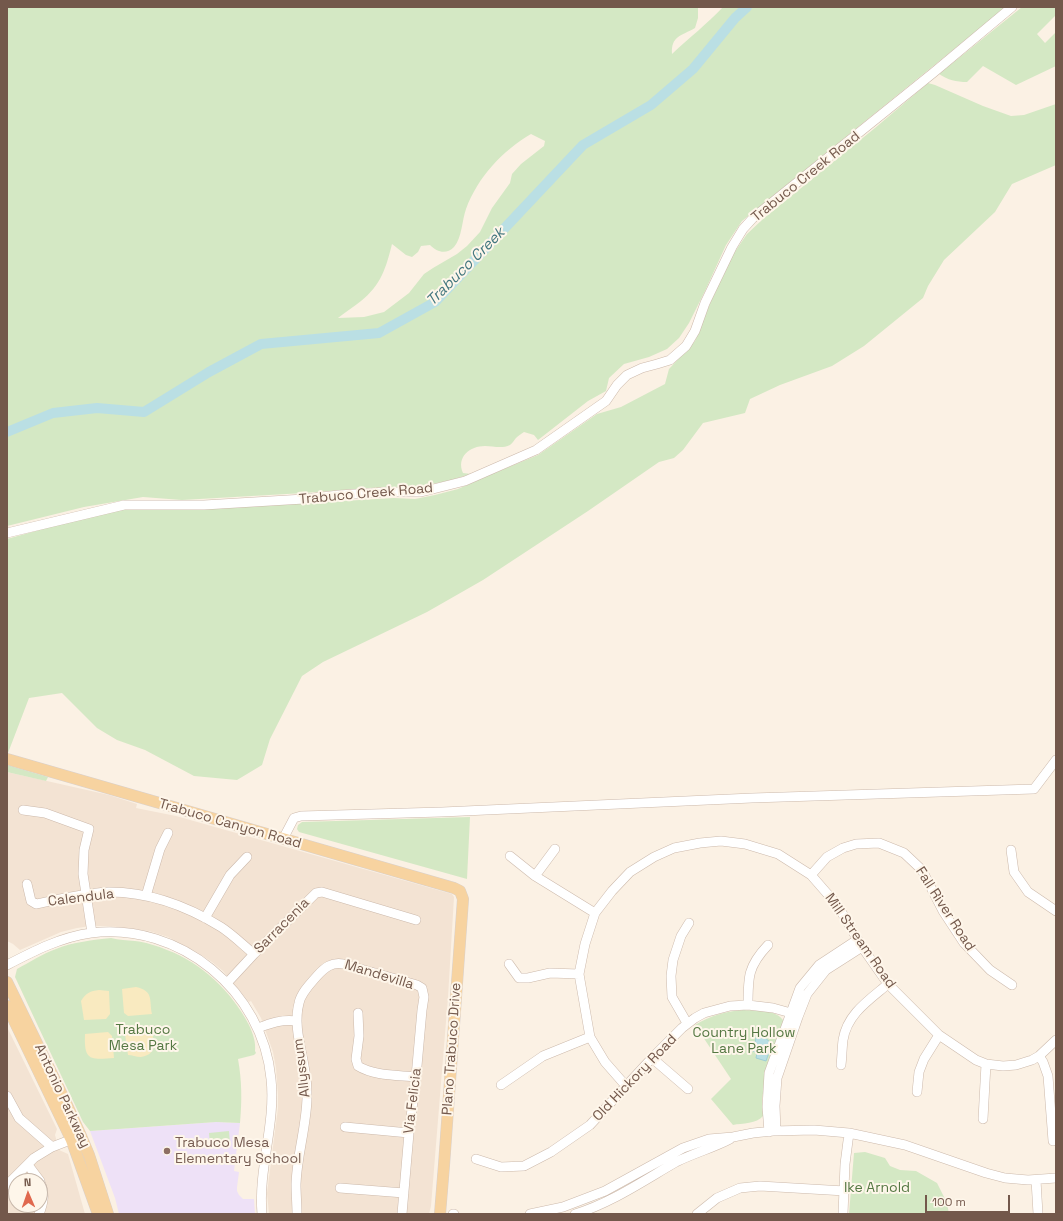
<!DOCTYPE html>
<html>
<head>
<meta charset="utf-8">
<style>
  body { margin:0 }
  #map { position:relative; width:1063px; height:1221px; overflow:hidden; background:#fbf1e4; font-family:"Space Grotesk",sans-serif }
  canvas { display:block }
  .frame { position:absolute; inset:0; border:8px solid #73584b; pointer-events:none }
  .north { position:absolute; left:8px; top:1173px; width:40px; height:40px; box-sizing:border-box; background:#fef6ea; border:1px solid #c6b7aa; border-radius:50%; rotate:358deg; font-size:11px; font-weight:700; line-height:16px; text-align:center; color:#73584b }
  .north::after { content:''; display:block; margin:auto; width:14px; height:18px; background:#e0694f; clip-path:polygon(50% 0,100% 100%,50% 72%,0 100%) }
  .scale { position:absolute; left:925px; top:1195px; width:85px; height:18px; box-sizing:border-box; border:2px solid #73584b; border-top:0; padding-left:5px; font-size:12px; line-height:14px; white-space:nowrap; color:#73584b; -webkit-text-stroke:3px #fef6ea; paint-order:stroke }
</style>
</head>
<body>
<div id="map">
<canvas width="1063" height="1221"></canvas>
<div class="frame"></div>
<div class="north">N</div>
<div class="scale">100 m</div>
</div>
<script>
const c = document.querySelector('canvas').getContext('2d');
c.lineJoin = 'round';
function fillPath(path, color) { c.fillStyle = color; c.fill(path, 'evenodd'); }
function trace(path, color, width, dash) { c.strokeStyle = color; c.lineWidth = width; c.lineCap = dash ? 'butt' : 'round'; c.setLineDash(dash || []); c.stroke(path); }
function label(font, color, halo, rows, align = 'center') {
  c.font = font + ' "Space Grotesk",sans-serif'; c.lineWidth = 4; c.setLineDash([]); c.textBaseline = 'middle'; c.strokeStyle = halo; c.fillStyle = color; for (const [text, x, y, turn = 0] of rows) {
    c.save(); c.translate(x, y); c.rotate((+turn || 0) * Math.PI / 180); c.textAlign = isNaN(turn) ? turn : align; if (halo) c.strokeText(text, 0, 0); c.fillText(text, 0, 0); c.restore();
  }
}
fillPath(new Path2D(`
  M 7,772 L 109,795 L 137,804 L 136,808 L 176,816 L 452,894 L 454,897 L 448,997 L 431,1206 L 429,1214 L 269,1214 L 267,1193 L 278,1108 L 278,1095 L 276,1068 L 273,1052 L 261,1018 L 251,1001 L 249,1002 L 223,971 L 212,962 L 195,951 L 168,937 L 149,931 L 109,926 L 91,926 L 77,928 L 61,932 L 20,950 L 13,944 L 7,941 Z
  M 7,1027 L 57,1129 L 55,1135 L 59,1150 L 68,1154 L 85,1214 L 7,1214 ZM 16,1181 L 40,1181 L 40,1205 L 16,1205 Z`), '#f3e3d3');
fillPath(new Path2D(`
  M 216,1122 L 240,1123 L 234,1171 L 239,1172 L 237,1187 L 237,1191 L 239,1195 L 243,1199 L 254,1199 L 255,1214 L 119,1214 L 115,1198 L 90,1131 Z`), '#eee1f7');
fillPath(new Path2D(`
  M 7,7 L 698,7 L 698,18 L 695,28 C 681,36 671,36 672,54 C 689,38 707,24 723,7 L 1006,7 L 742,221 L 726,245 L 705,291 L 689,323 L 679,338 L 667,349 L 649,357 L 624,364 L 609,378 L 606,391 L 588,401 L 538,440 L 534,435 L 524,432 C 521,434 518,436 516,438 C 514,440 513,443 510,445 C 502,449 493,446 485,446 C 470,446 456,457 463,473 L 471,474 L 448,481 L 420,486 L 368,488 L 304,493 L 182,500 L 143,497 L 84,507 L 7,526 ZM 531,134 L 545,141 L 544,146 L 521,164 L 512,174 L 510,183 L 492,208 L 480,232 L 467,246 L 457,254 L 433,268 L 424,274 L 409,293 L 384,312 L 364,317 L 338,318 C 345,312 354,307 361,301 C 381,285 386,268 392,244 L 406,255 L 412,257 L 418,252 L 421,246 L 430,245 C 437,252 446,255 454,247 C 462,238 462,220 466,209 C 478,177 502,151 531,134 Z
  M 1022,7 L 1056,7 L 1056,15 L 1037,34 L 1045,43 L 1056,32 L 1056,66 L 1016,85 L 983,66 L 967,82 C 956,82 948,80 939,74 Z
  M 928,83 L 935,85 L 983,106 L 1011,116 L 1024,115 L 1056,104 L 1056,165 L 1012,184 L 995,212 L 944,260 L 928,286 L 923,298 L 864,346 L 832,366 L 780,385 L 750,399 L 745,413 L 703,423 L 683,450 L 674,458 L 659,462 L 588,511 L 483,580 L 427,612 L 323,662 L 302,676 L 270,739 L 262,765 L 237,780 L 194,776 L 145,750 L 117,740 L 97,728 L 62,693 L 29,698 L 8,753 L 7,753 L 7,539 L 79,519 L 128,507 L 292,504 L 394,498 L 415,499 L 435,495 L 458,489 L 487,476 L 538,455 L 597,414 L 621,407 L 665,384 L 669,369 L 695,341 L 711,301 L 734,253 L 747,234 L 763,219 L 875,128 Z
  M 7,765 L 48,777 L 46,781 L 7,772 Z
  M 470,817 L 467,879 L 299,832 L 297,829 L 298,825 L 302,822 Z
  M 111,938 C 119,940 127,940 135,941 C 145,942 158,946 167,950 C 202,963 232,992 249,1025 C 253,1034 256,1042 255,1051 L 256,1053 L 254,1055 L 238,1059 C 242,1081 242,1101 240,1123 L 216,1122 L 90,1131 L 83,1122 L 15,977 L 17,969 C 30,962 42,954 56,949 C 73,942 93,940 111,938 Z
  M 744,1010 C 757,1011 775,1009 784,1021 L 766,1075 L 762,1099 L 763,1116 C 757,1124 742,1123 733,1125 L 711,1099 L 731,1079 L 695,1025 C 710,1016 726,1011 744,1010 Z
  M 229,1131 L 230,1144 L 210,1146 L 209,1133 Z
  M 865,1152 L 885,1158 L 890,1166 L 900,1170 L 916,1171 L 937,1183 L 947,1203 L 949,1214 L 849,1214 L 854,1153 Z`), '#d4e8c4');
fillPath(new Path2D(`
  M 136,987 C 154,991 149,1000 152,1014 L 128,1016 L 124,1013 L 122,989 Z
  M 99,990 L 109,991 L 110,1014 L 106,1019 L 84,1020 L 81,1001 C 86,993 90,991 99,990 Z
  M 152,1028 C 152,1039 160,1054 141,1057 C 136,1057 132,1055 128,1055 L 125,1034 L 128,1029 Z
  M 108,1032 L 112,1036 L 114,1058 C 89,1060 84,1060 85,1034 Z`), '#f9eac0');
const water = new Path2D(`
  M 759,1035 L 762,1035 L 772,1044 L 766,1061 L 756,1058 L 757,1053 L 753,1051 L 756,1038 Z`);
fillPath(water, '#badfe4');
trace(water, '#a0cfd5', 1);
trace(new Path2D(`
  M 7,432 L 53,413 L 97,408 L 144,412 L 209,372 L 261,344 L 379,333 L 435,302 L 583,145 L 651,105 L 693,69 L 735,18 L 747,7`), '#badfe4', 10);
const minor = new Path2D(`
  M 7,533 L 124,505 L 204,505 L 304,499 L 339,495 L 386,492 L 421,492 L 465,481 L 536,450 L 606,401 L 617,385 L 627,375 L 642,368 L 657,364 L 670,360 L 686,346 L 695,331 L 705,303 L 732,247 L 743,229 L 753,218 L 933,73 L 1012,7
  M 23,810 L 45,813 L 89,829 L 84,850 L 83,874 L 92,933
  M 283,839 L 294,818 L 301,816 L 442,812 L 752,798 L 1034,789 L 1056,760
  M 1011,850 L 1014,872 L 1028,892 L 1056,911
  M 510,856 L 535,876 L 595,913
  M 811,875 L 827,857 L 843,848 L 856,844 L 879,843 L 904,853 L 922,870 L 943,911 L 964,943 L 990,970 L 1012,985
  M 535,876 L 555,849
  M 27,884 L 31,901 L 36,904 C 60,899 84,893 109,892 C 148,892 187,906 221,927 C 232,934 243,945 254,954
  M 146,896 L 160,849 L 168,833
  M 205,918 L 230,875 L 247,857
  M 509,964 L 519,978 L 528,978 L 550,973 L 579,974
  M 7,965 C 34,951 61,937 91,933 C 180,922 263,991 271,1079 C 276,1124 258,1168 262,1214
  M 228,982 L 254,954 L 316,893 L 322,892 L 416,920
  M 748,1005 C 748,977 748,966 768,945
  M 358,1013 L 359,1036 L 356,1059 L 358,1066 C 374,1076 398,1075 416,1077
  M 687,1023 L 672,997 L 671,976 L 673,960 L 681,936 L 689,923
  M 258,1028 C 271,1023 282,1019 297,1021
  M 1039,1056 L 1043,1062 L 1048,1076 L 1053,1141
  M 652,1058 L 688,1089
  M 841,1065 C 842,1057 842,1048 843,1040 C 847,1014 869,1000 888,984
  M 501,1085 L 543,1056 L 590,1037
  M 626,1086 L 605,1062 L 590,1037 L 579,974 L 585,944 L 595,913 L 612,891 L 630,872 L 654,857 L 674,848 L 700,843 L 721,841 L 745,844 L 778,854 L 811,875 L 838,906 L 862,947 L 888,984 L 939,1035 L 976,1060 L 986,1064 L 1003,1066 L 1016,1065 L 1032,1060 L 1039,1056 L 1056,1040
  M 917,1092 L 919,1072 L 924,1059 L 939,1035
  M 7,1096 L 19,1118 L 52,1147
  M 983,1119 L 986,1064
  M 345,1127 L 409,1133
  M 776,1131 L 775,1106 L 777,1078 L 798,1017 L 807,994 L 826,970 L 862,947
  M 769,1132 L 767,1107 L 769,1073 L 800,988 L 819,965 L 857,940
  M 476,1159 L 501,1167 L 524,1166 L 551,1152 L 590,1125 L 652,1058 L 682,1028 L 695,1018 L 704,1013 L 730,1006 L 748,1005 L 773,1008 L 791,1013 L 798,1017
  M 28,1165 L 40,1181
  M 1036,1180 L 1038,1214
  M 7,1185 L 34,1158 L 52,1147 L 78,1137
  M 340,1188 L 404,1193
  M 39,1214 C 44,1202 45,1193 40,1182
  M 297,1214 C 297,1204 296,1194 296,1184 C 297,1155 306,1128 307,1099 C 307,1090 307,1081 305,1072 C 302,1050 293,1026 299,1003 C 301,993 310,984 317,976 C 325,967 332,962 343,964 L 417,985 L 422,988 L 424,997 L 422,1010 L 416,1077 L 409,1133 L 402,1214
  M 453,1214 L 454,1214
  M 530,1214 L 563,1207 L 605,1191 L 683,1148 L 709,1139 L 733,1137 L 753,1133 L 773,1131 L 814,1130 L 849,1133 L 905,1145 L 986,1173 L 1005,1178 L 1028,1180 L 1056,1178
  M 575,1214 C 611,1203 643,1181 676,1162 C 694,1153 713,1148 730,1139
  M 697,1214 L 717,1198 L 740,1188 L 760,1186 L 845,1191
  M 843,1214 L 845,1164 L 849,1133`);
const major = new Path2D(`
  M 7,759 L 454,888 L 460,891 L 463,899 L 444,1165 L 440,1214
  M 7,982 L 66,1103 L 81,1136 L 89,1155 L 108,1214
  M 7,1006 L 71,1139 L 98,1214`);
trace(minor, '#ccb9ab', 10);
trace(major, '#d8d0cd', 12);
trace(minor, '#fff', 9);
trace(major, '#f7d3a0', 11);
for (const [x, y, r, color] of [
  [167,1151,4,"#8d6e63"]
]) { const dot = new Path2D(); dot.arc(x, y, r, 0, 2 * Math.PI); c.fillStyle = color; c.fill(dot); trace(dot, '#fef6ea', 1.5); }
label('14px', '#73584b', '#fef6ea', [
  ["Trabuco Creek Road",806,177,-39],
  ["Trabuco Creek Road",366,494,-5],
  ["Trabuco Canyon Road",230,824,16],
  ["Calendula",81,898,-7],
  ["Fall River Road",945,909,57],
  ["Sarracenia",282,926,-45],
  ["Mill Stream Road",860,941,55],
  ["Mandevilla",379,975,17],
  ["Plano Trabuco Drive",452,1049,-86],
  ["Allyssum",302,1068,-97],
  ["Old Hickory Road",635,1078,-46],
  ["Antonio Parkway",62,1096,65],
  ["Via Felicia",413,1101,-83]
]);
label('14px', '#557843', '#fef6ea', [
  ["Trabuco",143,1030],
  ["Mesa Park",143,1046],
  ["Country Hollow",744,1033],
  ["Lane Park",744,1049],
  ["Ike Arnold",877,1188]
]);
label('14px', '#785e54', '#fef6ea', [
  ["Trabuco Mesa",175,1143],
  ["Elementary School",175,1159]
], 'left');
label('italic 15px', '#43777f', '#fef6ea', [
  ["Trabuco Creek",466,267,-45]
]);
</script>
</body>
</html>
